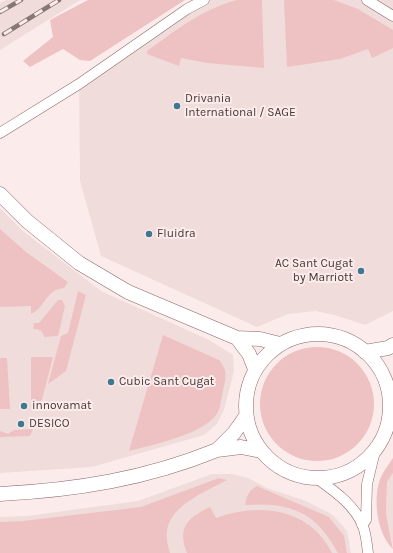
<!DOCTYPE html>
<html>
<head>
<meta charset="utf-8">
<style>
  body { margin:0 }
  canvas { display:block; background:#fcebeb }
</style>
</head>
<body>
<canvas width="393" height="553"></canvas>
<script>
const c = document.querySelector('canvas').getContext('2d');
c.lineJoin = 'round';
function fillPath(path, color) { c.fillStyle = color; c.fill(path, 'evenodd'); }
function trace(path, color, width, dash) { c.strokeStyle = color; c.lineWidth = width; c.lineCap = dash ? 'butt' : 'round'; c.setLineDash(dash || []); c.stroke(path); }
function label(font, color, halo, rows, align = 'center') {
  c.font = font + ' Karla,sans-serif'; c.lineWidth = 4; c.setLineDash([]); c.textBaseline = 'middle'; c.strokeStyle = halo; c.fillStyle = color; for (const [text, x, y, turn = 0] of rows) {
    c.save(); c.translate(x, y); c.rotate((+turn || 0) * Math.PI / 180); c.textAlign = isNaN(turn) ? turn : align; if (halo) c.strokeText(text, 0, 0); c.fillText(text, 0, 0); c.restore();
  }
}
fillPath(new Path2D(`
  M 6,0 L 80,0 L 0,50 L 0,3 Z
  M 204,0 L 393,0 L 393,311 L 365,325 L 338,316 L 316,311 L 288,314 L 257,327 L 101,256 L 80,181 L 79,84 Z
  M 0,208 L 23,231 L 101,291 L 209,340 L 233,355 L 234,371 L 224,410 L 217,424 L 204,435 L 92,467 L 0,473 Z
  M 393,473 L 393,547 L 386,514 L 387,482 Z
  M 212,474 L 232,474 L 248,478 L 267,488 L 306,501 L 333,515 L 347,531 L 351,553 L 0,553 L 0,517 L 27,516 L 138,501 Z`), '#f1dcdc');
fillPath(new Path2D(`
  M 88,0 L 185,0 L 90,61 L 80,60 L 63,49 L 30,67 L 23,61 L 53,37 L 50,20 Z
  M 237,0 L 262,0 L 264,68 L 207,63 L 181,58 L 179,66 L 147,54 L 147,51 C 175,31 202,9 237,0 Z
  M 284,0 L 334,0 L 358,9 L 393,30 L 393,48 L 372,58 L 368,49 L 340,59 L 287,67 Z
  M 0,229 L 26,252 L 68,282 L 64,288 C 46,289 45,308 31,314 L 31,306 L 0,307 Z
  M 78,291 L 86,295 L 66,371 L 48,384 L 61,336 L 68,333 Z
  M 58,300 L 62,300 L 65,306 L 58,336 L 44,337 C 43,331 40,329 33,329 L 34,323 L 39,323 Z
  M 163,335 L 219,360 C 228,370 226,378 223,391 C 221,397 221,406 218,412 C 206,434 152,445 129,451 Z
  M260 404a57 57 0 1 1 114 0a57 57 0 1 1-114 0Z
  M 31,357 L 53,357 L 40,407 L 31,407 Z
  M 0,358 L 7,358 L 10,409 L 0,409 Z
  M 33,429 L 30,436 L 0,437 L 0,431 L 8,434 L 14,430 Z
  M 393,458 L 393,473 L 387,482 L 386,514 L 393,549 C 377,534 372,497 381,477 C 384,470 389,464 393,458 Z
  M 219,478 L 227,480 C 207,491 170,505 167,531 C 166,539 168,546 170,553 L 0,553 L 0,522 L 23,521 L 141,507 Z
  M 257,486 L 329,517 L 344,536 L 347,553 L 338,553 C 316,512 291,502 245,505 C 247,496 248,491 257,486 Z
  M 210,507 L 216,518 C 259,502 310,508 332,553 L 187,553 C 177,528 187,518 210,507 Z`), '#eec2c2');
const street = new Path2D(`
  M 367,0 L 393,16
  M 0,133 L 79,84 L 187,9 L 204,0
  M 316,478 C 334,491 354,504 363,526 C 366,534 367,544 368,553
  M 362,525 L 366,520 L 367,484 L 376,447`);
const secondary = new Path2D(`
  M 0,194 L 27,221 L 79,263 L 128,292 L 237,338 L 260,339 L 280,344
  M246 406a72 72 0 1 1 144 0a72 72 0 1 1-144 0Z
  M 237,338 L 249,354 L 255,369
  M 365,352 L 388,348 L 393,345
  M 217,450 L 234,433 L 246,416
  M 0,494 C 76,490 146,479 217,450 L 241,447 L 261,451`);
trace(street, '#8c6868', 11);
trace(secondary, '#8c6868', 15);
trace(street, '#fff', 10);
trace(secondary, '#fff', 14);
const rail = new Path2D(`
  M 0,12 L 21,0
  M 4,34 L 59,0`);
trace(rail, '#877777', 4.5);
trace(rail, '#fcebeb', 3, [9]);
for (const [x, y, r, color] of [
  [177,106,4,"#3e7891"],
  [149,234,4,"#3e7891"],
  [361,271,4,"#3e7891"],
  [111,382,4,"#3e7891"],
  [24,406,4,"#3e7891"],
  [21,424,4,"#3e7891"]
]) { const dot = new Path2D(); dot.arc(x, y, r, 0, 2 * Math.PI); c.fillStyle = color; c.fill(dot); trace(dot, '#fcebeb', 1.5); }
label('12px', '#463636', '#fcebeb', [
  ["Drivania",185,99],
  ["International / SAGE",185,113],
  ["Fluidra",157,234],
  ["AC Sant Cugat",353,264,"right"],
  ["by Marriott",353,278,"right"],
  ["Cubic Sant Cugat",119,382],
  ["innovamat",32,406],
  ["DESICO",29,424]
], 'left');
</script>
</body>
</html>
